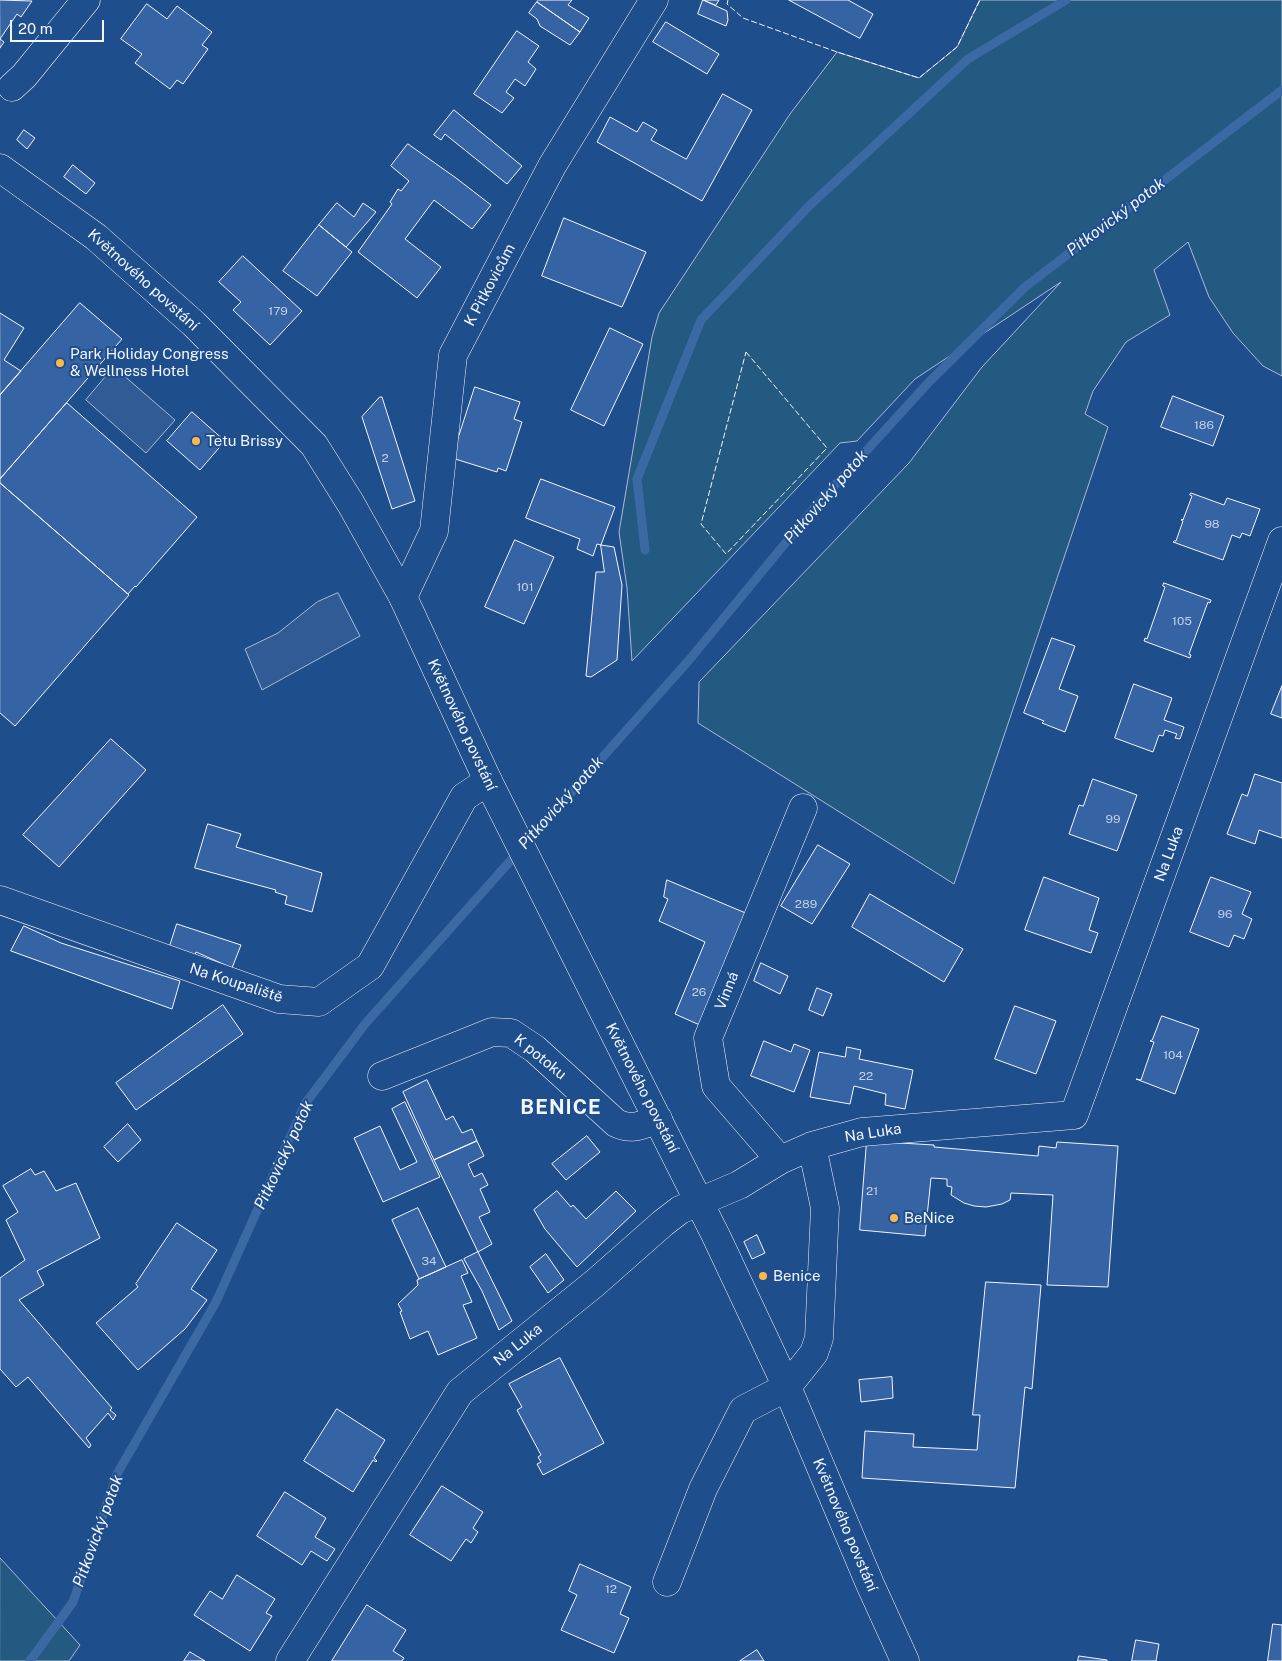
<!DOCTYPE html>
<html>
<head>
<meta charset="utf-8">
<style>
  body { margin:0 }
  #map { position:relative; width:1282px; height:1661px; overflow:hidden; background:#1f4e8c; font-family:"Public Sans",sans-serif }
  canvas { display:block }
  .scale { position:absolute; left:10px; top:20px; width:94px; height:22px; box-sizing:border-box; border:2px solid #f2f6ff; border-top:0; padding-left:6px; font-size:15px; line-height:18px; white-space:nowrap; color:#f2f6ff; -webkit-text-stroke:4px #1f4e8c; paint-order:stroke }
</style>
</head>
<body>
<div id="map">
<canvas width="1282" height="1661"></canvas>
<div class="scale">20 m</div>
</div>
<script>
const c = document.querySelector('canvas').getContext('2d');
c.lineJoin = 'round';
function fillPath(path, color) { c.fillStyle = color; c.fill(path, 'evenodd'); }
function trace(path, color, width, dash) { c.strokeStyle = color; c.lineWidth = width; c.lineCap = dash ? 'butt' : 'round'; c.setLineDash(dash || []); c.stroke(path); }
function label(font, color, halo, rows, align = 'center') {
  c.font = font + ' "Public Sans",sans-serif'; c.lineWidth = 4; c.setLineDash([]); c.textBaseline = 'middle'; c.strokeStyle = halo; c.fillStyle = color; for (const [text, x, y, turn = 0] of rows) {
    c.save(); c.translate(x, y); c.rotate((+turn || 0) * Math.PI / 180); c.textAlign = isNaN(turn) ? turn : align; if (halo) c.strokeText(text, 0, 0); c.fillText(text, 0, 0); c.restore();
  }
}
const green = new Path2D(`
  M 980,0 L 1282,0 L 1282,376 L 1263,366 L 1233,333 L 1209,297 L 1188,242 L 1154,270 L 1170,315 L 1126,342 L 1093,391 L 1085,414 L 1108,427 L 954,884 L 698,723 L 699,682 L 909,463 L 982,367 L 1061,282 L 915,379 L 857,441 L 840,443 L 632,661 L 627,588 L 619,532 L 652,337 L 659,313 L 790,114 L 837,52 L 919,78 L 957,47 Z
  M 0,1558 L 80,1645 L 69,1661 L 0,1661 Z`);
fillPath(green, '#245a82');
trace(green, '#a8bbd7', 1);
const parking = new Path2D(`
  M 114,367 L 175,420 L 146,453 L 86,400 Z
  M 338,593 L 360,636 L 262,690 L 245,649 L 278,633 L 317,602 Z`);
fillPath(parking, '#305b95');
trace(parking, '#a8bbd7', 1);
trace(new Path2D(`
  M 645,550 L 637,479 L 701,320 L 810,205 L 968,59 L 1066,0
  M 30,1661 L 73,1602 L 117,1474 L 216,1302 L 305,1104 L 365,1024 L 690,659 L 815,507 L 929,382 L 1025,287 L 1282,90`), '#3b69a3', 9);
const building = new Path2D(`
  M 0,0 L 32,1 L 21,17 L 17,14 L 0,39 L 4,42 L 0,48 Z
  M 539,0 L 572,0 L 568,5 L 589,18 L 580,32 L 537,2 Z
  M 703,0 L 727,11 L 728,20 L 726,26 L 698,14 Z
  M 704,0 L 719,0 L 716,5 Z
  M 789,0 L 848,0 L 873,14 L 860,38 Z
  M 537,2 L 580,32 L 570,45 L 540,26 L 537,19 L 529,13 Z
  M 147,4 L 167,19 L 177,6 L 212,32 L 202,45 L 208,49 L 183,84 L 177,80 L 170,89 L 135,63 L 142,54 L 121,39 Z
  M 666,22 L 719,54 L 707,74 L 653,42 Z
  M 517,31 L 539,46 L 528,62 L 536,69 L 525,86 L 515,79 L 506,92 L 514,98 L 502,113 L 474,94 Z
  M 723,94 L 752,110 L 702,201 L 597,142 L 610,117 L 637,132 L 643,122 L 657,130 L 651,140 L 686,159 Z
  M 454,110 L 522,166 L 507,184 L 445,134 L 441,140 L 434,135 Z
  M 24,130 L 35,138 L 27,149 L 17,140 Z
  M 408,144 L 456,178 L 491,205 L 472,229 L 434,200 L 405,239 L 441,267 L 417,298 L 358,252 L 392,204 L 390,202 L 398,189 L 401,191 L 409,181 L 391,166 Z
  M 73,165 L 95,183 L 86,194 L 64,177 Z
  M 337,203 L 354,217 L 363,203 L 376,212 L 346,247 L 319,225 Z
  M 564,218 L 646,252 L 622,307 L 542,276 Z
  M 319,225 L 352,252 L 317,296 L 283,271 Z
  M 243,256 L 302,311 L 270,345 L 233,310 L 241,302 L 219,282 Z
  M 80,303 L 122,339 L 0,479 L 0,395 Z
  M 0,313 L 24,328 L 4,360 L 21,371 L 0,395 Z
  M 610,328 L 643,344 L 604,426 L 571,410 Z
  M 475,387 L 520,402 L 514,419 L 522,422 L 506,471 L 498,468 L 497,472 L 452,458 Z
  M 1173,396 L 1224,416 L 1213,446 L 1161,427 Z
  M 380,397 L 382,397 L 415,501 L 392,509 L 362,417 Z
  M 67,403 L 197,517 L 136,587 L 135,586 L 128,594 L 0,483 L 0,479 Z
  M 192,412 L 225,441 L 200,470 L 167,441 Z
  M 541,479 L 615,507 L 601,545 L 597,544 L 593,556 L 577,549 L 580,539 L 526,518 Z
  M 0,483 L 129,595 L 15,726 L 0,713 Z
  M 1191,493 L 1224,505 L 1227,498 L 1260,509 L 1250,536 L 1242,533 L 1240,538 L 1232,535 L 1223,560 L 1173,542 L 1174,541 L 1176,541 L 1183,521 L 1181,520 L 1182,519 L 1183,520 L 1192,496 L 1190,495 Z
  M 515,540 L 554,557 L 524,624 L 485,607 Z
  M 601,545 L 614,547 L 622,585 L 617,660 L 591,677 L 586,676 L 596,572 L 604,572 Z
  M 1164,583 L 1211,600 L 1210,603 L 1208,602 L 1189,654 L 1191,655 L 1190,658 L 1144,641 L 1145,638 L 1147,639 L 1165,587 L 1163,586 Z
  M 1052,638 L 1075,646 L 1059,689 L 1078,696 L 1065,732 L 1042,723 L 1044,721 L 1024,713 Z
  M 1134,684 L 1172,698 L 1164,720 L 1184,727 L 1180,739 L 1175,738 L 1177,734 L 1165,730 L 1163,736 L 1159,735 L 1153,752 L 1115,738 Z
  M 1282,686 L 1282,718 L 1271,714 Z
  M 111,739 L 146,770 L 59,867 L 23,835 Z
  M 1255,774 L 1282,783 L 1282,838 L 1259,830 L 1255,844 L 1227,834 L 1242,794 L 1247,796 Z
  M 1093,779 L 1137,795 L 1117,851 L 1069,834 L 1079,805 L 1083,806 Z
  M 208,824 L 241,834 L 236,847 L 322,873 L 312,912 L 285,904 L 287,896 L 275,892 L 276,890 L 195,868 Z
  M 818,845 L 850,864 L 812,924 L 781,906 Z
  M 1044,877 L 1099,898 L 1089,930 L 1098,933 L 1091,953 L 1025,930 Z
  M 1211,877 L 1251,892 L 1242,914 L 1252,919 L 1244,939 L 1234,935 L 1229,947 L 1190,932 Z
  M 667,880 L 748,914 L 702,1026 L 675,1014 L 705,942 L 659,921 L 668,899 L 664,897 Z
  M 870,894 L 963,949 L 944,982 L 852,927 Z
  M 177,924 L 241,945 L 232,968 L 196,952 L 194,958 L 169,949 Z
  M 24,926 L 61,943 L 180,981 L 172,1009 L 11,951 Z
  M 761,963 L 788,976 L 780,994 L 754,981 Z
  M 817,988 L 832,994 L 823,1016 L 809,1010 Z
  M 223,1005 L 243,1034 L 136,1110 L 116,1083 Z
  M 1015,1006 L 1056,1021 L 1036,1074 L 995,1059 Z
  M 1162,1016 L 1199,1029 L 1175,1094 L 1136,1079 L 1141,1080 L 1154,1042 L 1150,1041 L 1152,1040 Z
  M 764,1041 L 791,1052 L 794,1044 L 810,1050 L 794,1092 L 751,1076 Z
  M 847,1047 L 861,1050 L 859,1059 L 913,1070 L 905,1109 L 885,1105 L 886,1094 L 854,1086 L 850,1104 L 810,1097 L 819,1052 L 845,1057 Z
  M 427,1080 L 446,1120 L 453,1116 L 462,1133 L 472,1129 L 477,1141 L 434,1160 L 403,1092 Z
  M 405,1102 L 440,1177 L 383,1202 L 354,1138 L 380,1126 L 400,1170 L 417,1162 L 392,1109 Z
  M 128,1124 L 141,1140 L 118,1162 L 104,1147 Z
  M 587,1136 L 600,1152 L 566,1180 L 552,1164 Z
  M 477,1141 L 484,1156 L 468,1164 L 474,1177 L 482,1173 L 488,1185 L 480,1189 L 490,1212 L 479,1217 L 492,1244 L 478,1252 L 434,1160 Z
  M 867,1141 L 934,1145 L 934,1147 L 1038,1156 L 1039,1146 L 1056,1148 L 1057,1142 L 1118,1146 L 1108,1287 L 1047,1285 L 1053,1195 L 1011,1193 L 1010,1200 L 1002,1204 L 986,1207 L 974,1206 L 964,1203 L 951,1195 L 952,1187 L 947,1186 L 947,1179 L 931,1178 L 925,1236 L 860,1230 Z
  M 31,1169 L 35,1175 L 44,1171 L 56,1191 L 76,1183 L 100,1238 L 37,1271 L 44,1285 L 19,1300 L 112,1408 L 110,1410 L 116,1415 L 113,1420 L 108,1413 L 86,1438 L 91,1445 L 89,1448 L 28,1377 L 16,1387 L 0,1369 L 0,1278 L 25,1260 L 6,1220 L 18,1212 L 3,1186 Z
  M 557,1191 L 571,1207 L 573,1205 L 586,1219 L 616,1191 L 636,1211 L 577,1267 L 545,1229 L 534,1210 Z
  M 418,1208 L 446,1267 L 419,1279 L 392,1220 Z
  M 177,1223 L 217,1250 L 191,1289 L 207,1300 L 185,1329 L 138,1370 L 96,1323 L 138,1287 L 136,1284 Z
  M 757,1235 L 765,1253 L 752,1259 L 744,1242 Z
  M 478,1252 L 512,1321 L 499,1330 L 482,1291 L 464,1259 Z
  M 546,1254 L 564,1280 L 548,1293 L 530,1267 Z
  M 462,1260 L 468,1273 L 461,1276 L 472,1302 L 463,1305 L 477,1338 L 438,1355 L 428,1331 L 410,1339 L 400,1312 L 402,1311 L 398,1304 L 418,1285 L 417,1280 L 419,1279 Z
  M 986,1282 L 1041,1285 L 1032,1389 L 1025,1387 L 1015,1488 L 862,1478 L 865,1431 L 914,1434 L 913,1447 L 977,1450 L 980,1415 L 973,1415 Z
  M 560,1358 L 604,1443 L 543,1475 L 537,1464 L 541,1462 L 538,1457 L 541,1455 L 517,1410 L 522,1407 L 509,1384 Z
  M 892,1377 L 893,1398 L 861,1402 L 859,1380 Z
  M 337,1409 L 385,1440 L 374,1458 L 377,1461 L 376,1462 L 373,1460 L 353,1492 L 304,1461 Z
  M 442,1486 L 483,1512 L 473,1528 L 478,1532 L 471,1543 L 466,1539 L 451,1561 L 410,1535 Z
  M 285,1492 L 326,1518 L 315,1537 L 335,1549 L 327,1561 L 311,1551 L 302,1565 L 257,1536 Z
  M 580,1564 L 631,1587 L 620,1614 L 629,1618 L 614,1653 L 561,1630 L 577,1595 L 569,1591 Z
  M 237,1575 L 275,1599 L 266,1613 L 272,1616 L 250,1651 L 194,1615 L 210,1591 L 222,1599 Z
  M 367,1605 L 406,1630 L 393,1651 L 404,1658 L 402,1661 L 332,1661 Z
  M 1273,1624 L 1282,1625 L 1282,1661 L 1268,1661 Z
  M 1136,1640 L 1159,1644 L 1156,1661 L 1132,1661 Z
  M 757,1650 L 764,1661 L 740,1661 Z
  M 190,1652 L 205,1661 L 184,1661 Z
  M 1079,1656 L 1107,1660 L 1107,1661 L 1078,1661 Z`);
fillPath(building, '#3563a3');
trace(building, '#f2f6ff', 1);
const minor = new Path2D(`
  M 12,87 L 24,76 L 86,0
  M 403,597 L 434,531 L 453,355 L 552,166 L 654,0
  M 0,900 L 279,999 L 319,1002 L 370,966 L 464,797 L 488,781
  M 382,1076 L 492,1032 L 511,1033 L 535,1049 L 616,1123 C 632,1131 642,1125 658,1119
  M 780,1160 L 716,1086 L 708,1038 L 803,808
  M 667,1582 L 703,1489 L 743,1410 L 787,1387 L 814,1353 L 819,1338 L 825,1208 L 812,1146
  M 290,1661 L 460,1392 L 595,1283 L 663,1223 L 680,1210 L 739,1185 L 780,1160 L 812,1146 L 862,1132 L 1074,1115 L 1282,541`);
const tertiary = new Path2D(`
  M 0,168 L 96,237 L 194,324 L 314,445 L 351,504 L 403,597 L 488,781 L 717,1238 L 787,1387 L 870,1584 L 905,1661`);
trace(minor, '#f2f6ff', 29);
trace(tertiary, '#f2f6ff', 29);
trace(minor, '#1f4e8c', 28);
trace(tertiary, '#1f4e8c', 28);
trace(new Path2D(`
  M 728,0 L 727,4 L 743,18 L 837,52 L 919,78 L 957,47 L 980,0
  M 746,352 L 827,448 L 726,554 L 701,524 Z`), '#f2f6ff', 1, [6, 2.5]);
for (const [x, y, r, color] of [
  [60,363,5,"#ffb74d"],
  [196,441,5,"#ffb74d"],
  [894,1218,5,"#ffb74d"],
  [763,1276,5,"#ffb74d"]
]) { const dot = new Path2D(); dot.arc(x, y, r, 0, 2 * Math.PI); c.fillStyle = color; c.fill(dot); trace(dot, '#1f4e8c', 2); }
label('12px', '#c3d1e8', null, [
  ["179",278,311],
  ["186",1204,425],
  ["2",385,458],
  ["98",1212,524],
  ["101",525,587],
  ["105",1182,621],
  ["99",1113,819],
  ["289",806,904],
  ["96",1225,914],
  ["26",699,992],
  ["104",1173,1055],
  ["22",866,1076],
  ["21",872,1191],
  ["34",429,1261],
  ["12",611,1589]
]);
label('15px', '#f2f6ff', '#1f4e8c', [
  ["Květnového povstání",143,280,42],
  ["K Pitkovicům",490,285,-62],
  ["Květnového povstání",462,725,65],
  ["Na Luka",1169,854,-70],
  ["Na Koupaliště",236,983,18],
  ["Vinná",727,991,-68],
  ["K potoku",540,1057,39],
  ["Květnového povstání",642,1088,63],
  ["Na Luka",873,1133,-9],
  ["Na Luka",518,1345,-39],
  ["Květnového povstání",845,1525,67]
]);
label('15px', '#f2f6ff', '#1f4e8c', [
  ["Park Holiday Congress",70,354],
  ["& Wellness Hotel",70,371],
  ["Tetu Brissy",206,441],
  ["BeNice",904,1218],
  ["Benice",773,1276]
], 'left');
label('italic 16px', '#f2f6ff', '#1f4e8c', [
  ["Pitkovický potok",1116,217,-37],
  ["Pitkovický potok",826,497,-49],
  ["Pitkovický potok",561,803,-48],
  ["Pitkovický potok",284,1155,-65],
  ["Pitkovický potok",98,1531,-70]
]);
c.letterSpacing = '1px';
label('bold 20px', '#f2f6ff', '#1f4e8c', [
  ["BENICE",561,1108]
]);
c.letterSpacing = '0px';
</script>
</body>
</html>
